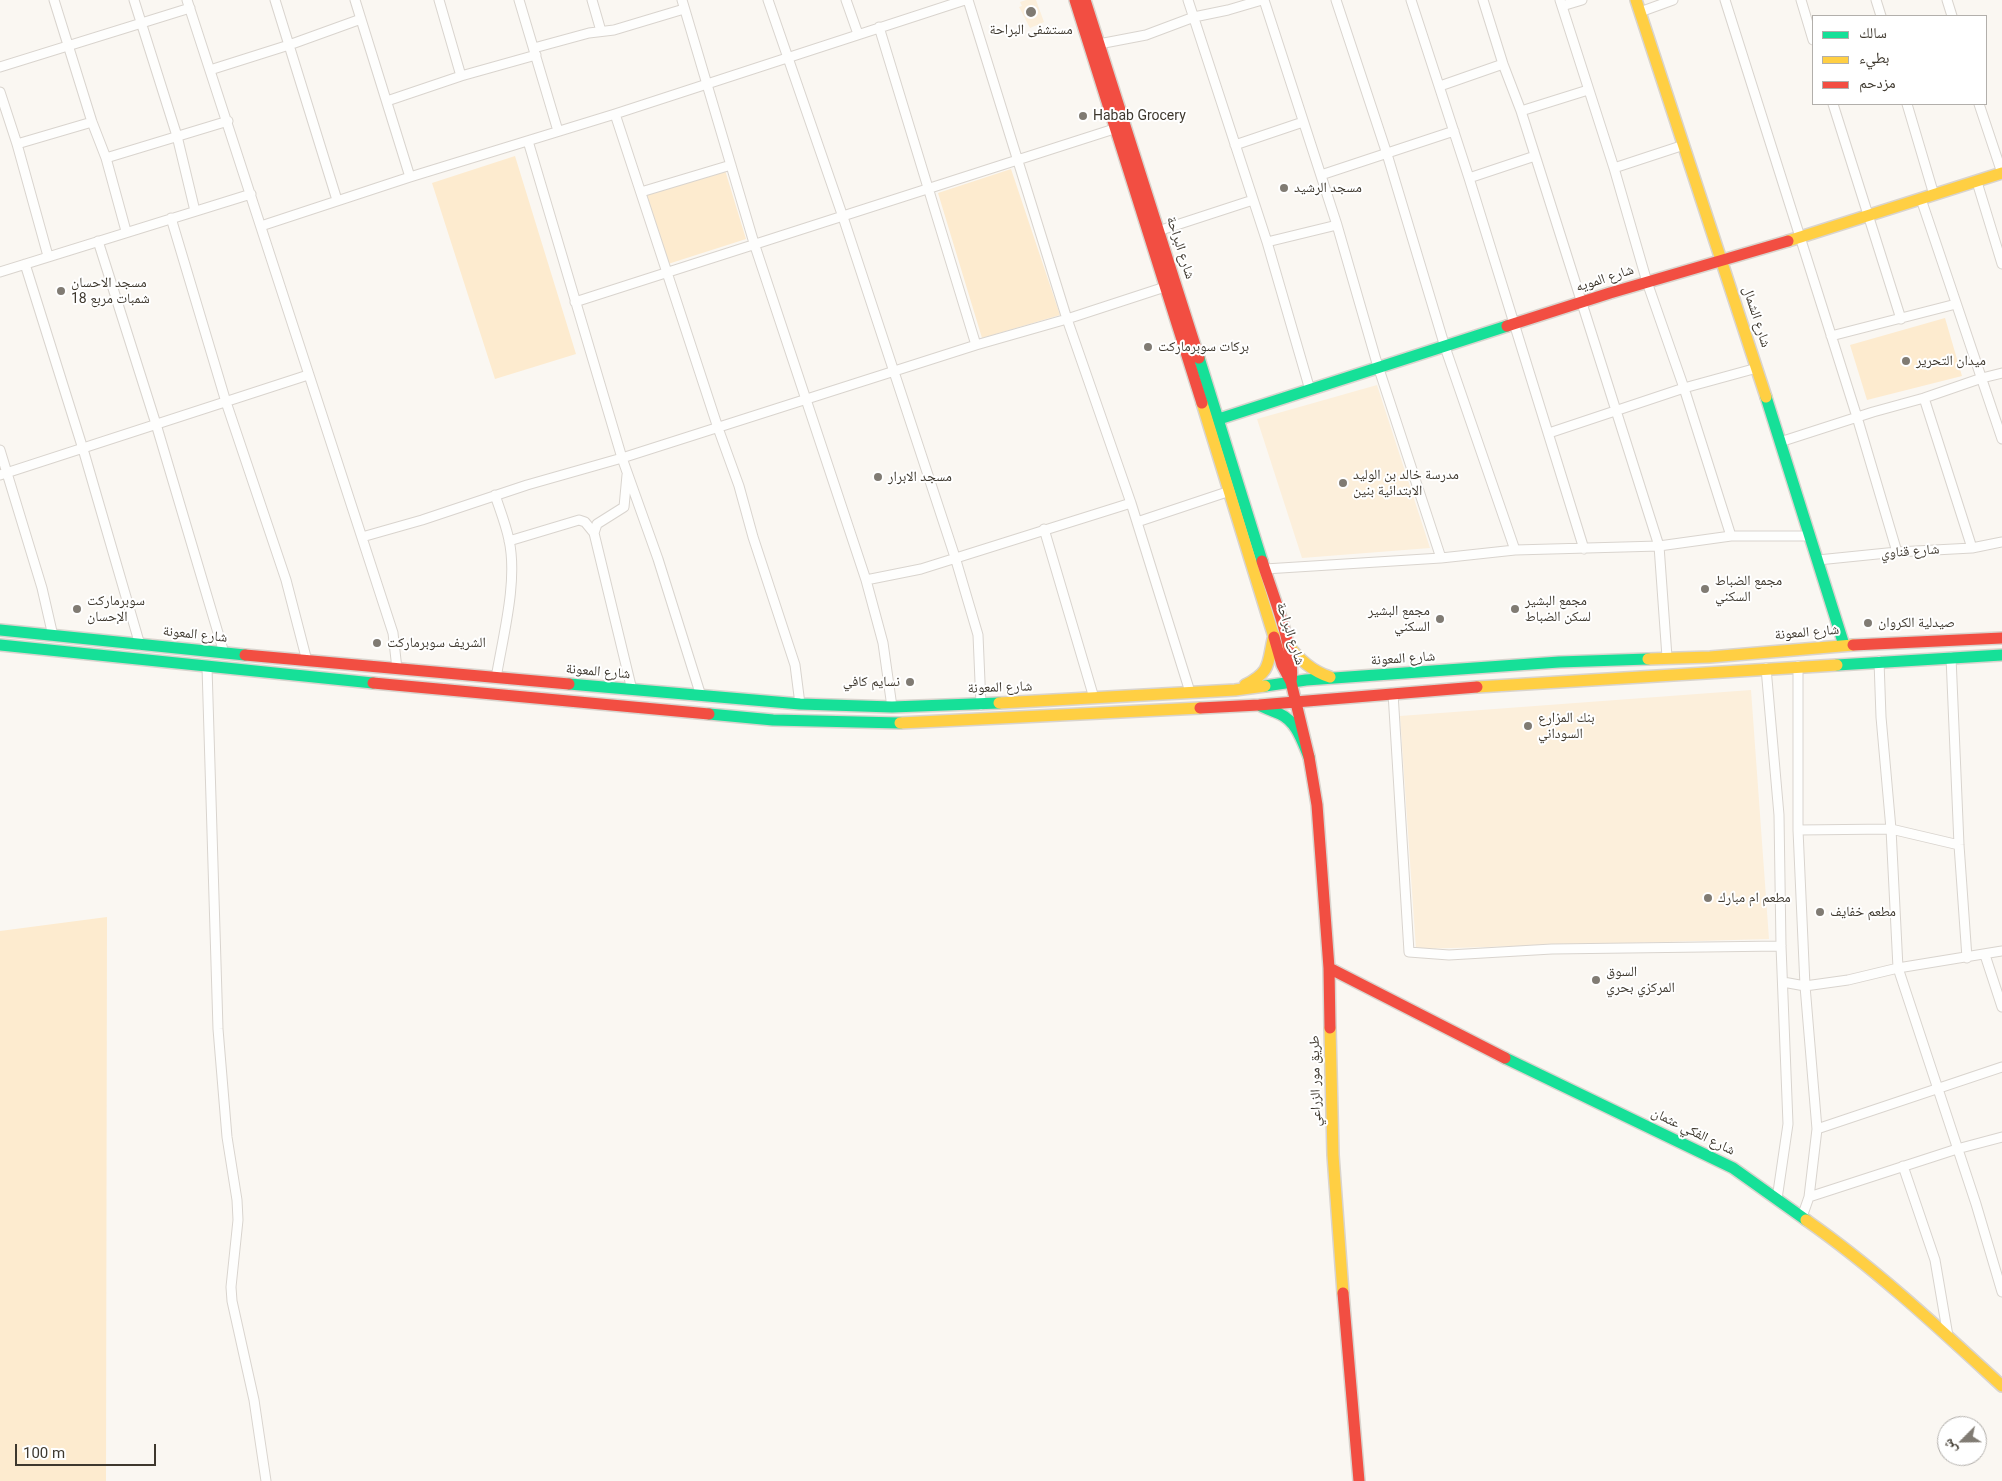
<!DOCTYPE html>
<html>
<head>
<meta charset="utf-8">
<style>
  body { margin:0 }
  #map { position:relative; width:2002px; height:1481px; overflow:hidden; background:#faf7f2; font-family:Roboto,"Noto Naskh Arabic",sans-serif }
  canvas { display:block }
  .legend { position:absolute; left:1812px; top:15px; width:175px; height:90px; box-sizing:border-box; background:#fff; border:1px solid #b2afab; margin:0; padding:6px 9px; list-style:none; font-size:15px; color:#3e382e }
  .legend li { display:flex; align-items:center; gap:10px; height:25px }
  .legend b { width:25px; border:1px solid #b2afab }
  .north { position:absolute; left:1937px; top:1416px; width:50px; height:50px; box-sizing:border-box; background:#fff; border:1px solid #b2afab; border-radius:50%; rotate:247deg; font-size:14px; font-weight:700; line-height:20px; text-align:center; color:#3e382e }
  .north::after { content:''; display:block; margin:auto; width:18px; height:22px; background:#807b73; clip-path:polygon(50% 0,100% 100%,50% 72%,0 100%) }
  .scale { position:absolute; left:15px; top:1444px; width:141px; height:22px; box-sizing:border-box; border:2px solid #3e382e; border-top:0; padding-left:6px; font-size:15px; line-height:18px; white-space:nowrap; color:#3e382e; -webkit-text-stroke:4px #fff; paint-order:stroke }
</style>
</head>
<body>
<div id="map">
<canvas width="2002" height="1481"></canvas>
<ul class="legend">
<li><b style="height:6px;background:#16e098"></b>سالك</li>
<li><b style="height:6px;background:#ffcf43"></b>بطيء</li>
<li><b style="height:6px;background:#f24e42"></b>مزدحم</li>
</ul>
<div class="north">ش</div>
<div class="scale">100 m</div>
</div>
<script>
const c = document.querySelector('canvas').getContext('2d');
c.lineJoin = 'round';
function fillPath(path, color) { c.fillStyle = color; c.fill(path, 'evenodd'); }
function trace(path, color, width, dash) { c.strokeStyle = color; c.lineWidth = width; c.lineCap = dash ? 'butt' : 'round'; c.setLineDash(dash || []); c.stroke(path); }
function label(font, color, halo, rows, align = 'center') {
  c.font = font + ' Roboto,"Noto Naskh Arabic",sans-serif'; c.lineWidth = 4; c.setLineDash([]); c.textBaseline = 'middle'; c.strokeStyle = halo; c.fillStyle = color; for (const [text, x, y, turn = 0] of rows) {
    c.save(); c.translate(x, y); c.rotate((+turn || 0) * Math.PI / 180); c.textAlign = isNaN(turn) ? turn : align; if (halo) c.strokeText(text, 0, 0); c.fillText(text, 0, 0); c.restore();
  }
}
fillPath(new Path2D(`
  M 1026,0 L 1036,0 L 1044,22 L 1030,28 L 1019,7 L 1022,6 L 1020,2 Z
  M 1377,385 L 1430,548 L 1302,558 L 1257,419 Z
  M 1751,690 L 1769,939 L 1416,949 L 1400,716 Z`), '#fcefdb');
fillPath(new Path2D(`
  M 515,156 L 576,354 L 495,379 L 432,183 Z
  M 1011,169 L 1060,315 L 982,338 L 938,193 Z
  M 725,170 L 746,239 L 668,264 L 647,195 Z
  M 1945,318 L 1962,376 L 1867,400 L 1850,345 Z
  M 107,917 L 106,1481 L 0,1481 L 0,931 Z`), '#fdebcf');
const street = new Path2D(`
  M 54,0 L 92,122 L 106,158 L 126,231
  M 134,0 L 177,136 L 195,211
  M 187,0 L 393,633 L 397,669
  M 275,0 L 337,200
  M 355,0 L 410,177
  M 439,0 L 461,76
  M 519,0 L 558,131
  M 592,0 L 601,31
  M 682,0 L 754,243 L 866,580 L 883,643 L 892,707
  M 768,0 L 843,217 L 955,557 L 978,635 L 981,705
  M 846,0 L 858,34
  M 968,0 L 1067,319 L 1131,503 L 1190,692
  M 1188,0 L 1267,242 L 1310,390
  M 1264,0 L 1337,225 L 1376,360 L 1441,558
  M 1336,0 L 1387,154 L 1445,347 L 1515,550
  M 1411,0 L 1469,178 L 1584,549
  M 1483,0 L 1503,64 L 1521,111 L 1659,546 L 1667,657
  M 1560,0 L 1614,168 L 1647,282 L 1684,388 L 1731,536
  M 1725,0 L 1857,417 L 1897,552
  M 1801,0 L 1813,40
  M 1876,0 L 1881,16
  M 1947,0 L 1952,16
  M 1562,6 L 1582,0
  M 1640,12 L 1673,0
  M 879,27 L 976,345
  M 1099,44 L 1146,35 L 1194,17 L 1228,10 L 1262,0
  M 534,48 L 589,33 L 614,30 L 684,9
  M 0,67 L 190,8
  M 210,70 L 289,45 L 361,19
  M 1440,86 L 1503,64
  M 0,92 L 17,144 L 48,256
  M 387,101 L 461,76 L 536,55
  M 1833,104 L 1901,319
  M 1907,104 L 1934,195
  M 1979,104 L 2002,173
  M 1521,111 L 1588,90
  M 615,114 L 718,428 L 739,486 L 753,537 L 795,665 L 800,704
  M 17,144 L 92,122
  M 1235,145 L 1303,122
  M 106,158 L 228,121
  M 1614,168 L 1684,145
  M 1321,175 L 1454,131
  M 1469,178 L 1535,156
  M 1977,182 L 2002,264
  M 641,192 L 731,165
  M 1921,199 L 2002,439
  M 171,218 L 226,402 L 286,580 L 307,661
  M 261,226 L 410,177 L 615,114 L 965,0
  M 1158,231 L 1253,200
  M 98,241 L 156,424 L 224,653
  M 1267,242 L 1337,225
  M 25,264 L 83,449 L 140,645
  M 0,272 L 251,194
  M 575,302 L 1114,129
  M 1831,336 L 1956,304
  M 1924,398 L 1972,548
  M 1549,433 L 1684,388 L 1757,368
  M 1780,442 L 1873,412 L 1924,398 L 1982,378 L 2002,373
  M 0,450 L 42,588 L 53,636
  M 0,475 L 308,375
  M 627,475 L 624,507 L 597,524 L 594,533 L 632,690
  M 495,495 C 500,510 506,525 509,540 C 518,581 503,636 496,678
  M 1137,522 L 1230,491
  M 1044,529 L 1094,698
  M 362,537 L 422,520 L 527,485 L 622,458 L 528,141
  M 509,541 L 579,520 L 585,522 L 594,533
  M 1818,560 L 1897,552 L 1972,548 L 2002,542
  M 1265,569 L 1441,558 L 1515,550 L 1659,546 L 1731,536 L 1810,536
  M 866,580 L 921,569 L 1131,503
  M 1951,657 L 1959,845 L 1967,958
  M 1879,661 L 1881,717 L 1891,829 L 1898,968 L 1976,1204 L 2002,1292
  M 1798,666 L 1798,830 L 1805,986 L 1817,1129 L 1809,1197 L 1802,1217
  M 207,667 L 218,1029 L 227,1137 L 237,1200 L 238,1220 L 231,1287 L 232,1301 L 254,1400 L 266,1481
  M 1766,668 L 1779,815 L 1781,946 L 1788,1124 L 1777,1199
  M 1393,693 L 1409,952 L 1449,955 L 1552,949 L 1781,946
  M 701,696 L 658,559 L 622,458 L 976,345 L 1067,319 L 1165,287
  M 1798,830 L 1891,829 L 1959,845
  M 1985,955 L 2002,1007
  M 1783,982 L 1805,986 L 1848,980 L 1898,968 L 2002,951
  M 1817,1129 L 2002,1067
  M 1903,1166 L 1935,1260 L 1948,1336
  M 1809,1197 L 1957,1149 L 2002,1137`);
const fast = new Path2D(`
  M 1199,358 L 1262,561
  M 1766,397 L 1844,645
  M 1219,419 L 1507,326
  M 0,630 L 245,655
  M 0,645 L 373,683
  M 1837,665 L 2002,655
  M 569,684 L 800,704 L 892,707 L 999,703
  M 1265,686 L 1306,680 L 1559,662 L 1648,659
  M 1261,706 C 1267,709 1274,711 1280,714 C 1297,722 1302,741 1309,757
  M 709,714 L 773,720 L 900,723
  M 1505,1058 L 1733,1168 L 1806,1220`);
const slow = new Path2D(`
  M 1636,0 L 1766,397
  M 1788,241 L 2002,173
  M 1202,403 L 1274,637
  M 1288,645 C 1300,660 1312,671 1330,677
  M 1648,659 L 1710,657 L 1853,645
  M 1245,685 C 1273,671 1267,662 1274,635
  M 1477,687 L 1837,665
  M 999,703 L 1235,690 L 1265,686
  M 900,723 L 1200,708
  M 1330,1028 L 1333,1155 L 1343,1293
  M 1806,1220 C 1876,1269 1939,1328 2002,1386`);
const jam = new Path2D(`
  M 1075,0 L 1202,403
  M 1085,0 L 1199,358
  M 1507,326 L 1610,293 L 1788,241
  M 1262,561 C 1272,593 1296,650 1291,682
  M 1274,637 L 1282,665 L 1291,682 L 1309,757 L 1317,805 L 1329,968 L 1330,1028
  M 1853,645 L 2002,638
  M 245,655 L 569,684
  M 373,683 L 709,714
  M 1200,708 L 1259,705 L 1477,687
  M 1329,968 L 1505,1058
  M 1343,1293 L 1359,1481`);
trace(street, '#d9d4ce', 11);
trace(fast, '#d9d4ce', 14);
trace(slow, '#d9d4ce', 14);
trace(jam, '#d9d4ce', 14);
trace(street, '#fefefd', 9);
trace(fast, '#16e098', 11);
trace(slow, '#ffcf43', 11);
trace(jam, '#f24e42', 11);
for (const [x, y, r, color] of [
  [1031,12,6,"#807b73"],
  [1083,116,5,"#807b73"],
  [1284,188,5,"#807b73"],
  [61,291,5,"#807b73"],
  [1148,347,5,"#807b73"],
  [1906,361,5,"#807b73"],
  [878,477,5,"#807b73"],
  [1343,483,5,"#807b73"],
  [1705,589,5,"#807b73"],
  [77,609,5,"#807b73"],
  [1515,609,5,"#807b73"],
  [1440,619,5,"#807b73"],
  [1868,623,5,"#807b73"],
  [377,643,5,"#807b73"],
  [910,682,5,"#807b73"],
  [1528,726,5,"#807b73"],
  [1708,898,5,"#807b73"],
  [1820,912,5,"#807b73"],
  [1596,980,5,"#807b73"]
]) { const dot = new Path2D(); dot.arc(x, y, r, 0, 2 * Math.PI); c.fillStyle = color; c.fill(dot); trace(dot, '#fff', 2); }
label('14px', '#3e382e', '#fff', [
  ["مستشفى البراحة",1031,30,"center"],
  ["Habab Grocery",1093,116],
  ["مسجد الرشيد",1294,188],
  ["مسجد الاحسان",71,283],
  ["شمبات مربع 18",71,299],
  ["بركات سوبرماركت",1158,347],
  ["ميدان التحرير",1916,361],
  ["مدرسة خالد بن الوليد",1353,475],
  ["الابتدائية بنين",1353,491],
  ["مسجد الابرار",888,477],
  ["مجمع الضباط",1715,581],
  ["السكني",1715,597],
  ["سوبرماركت",87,601],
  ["الإحسان",87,617],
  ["مجمع البشير",1525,601],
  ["لسكن الضباط",1525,617],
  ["مجمع البشير",1430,611,"right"],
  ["السكني",1430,627,"right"],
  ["صيدلية الكروان",1878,623],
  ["الشريف سوبرماركت",387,643],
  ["نسايم كافي",900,682,"right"],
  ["بنك المزارع",1538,718],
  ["السوداني",1538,734],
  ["مطعم ام مبارك",1718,898],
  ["مطعم خفايف",1830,912],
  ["السوق",1606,972],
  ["المركزي بحري",1606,988]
], 'left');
label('14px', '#3e382e', '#fff', [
  ["شارع البراحة",1180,248,72],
  ["شارع المويه",1605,279,-18],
  ["شارع الشمال",1756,317,72],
  ["شارع قناوي",1910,552,-4],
  ["شارع المعونة",1807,633,-5],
  ["شارع البراحة",1290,634,72],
  ["شارع المعونة",195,635,6],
  ["شارع المعونة",1403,659,-4],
  ["شارع المعونة",598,672,5],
  ["شارع المعونة",1000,688,-2],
  ["طريق مور الزراعي",1316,1081,-91],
  ["شارع الفكي عثمان",1693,1132,26]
]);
</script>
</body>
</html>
